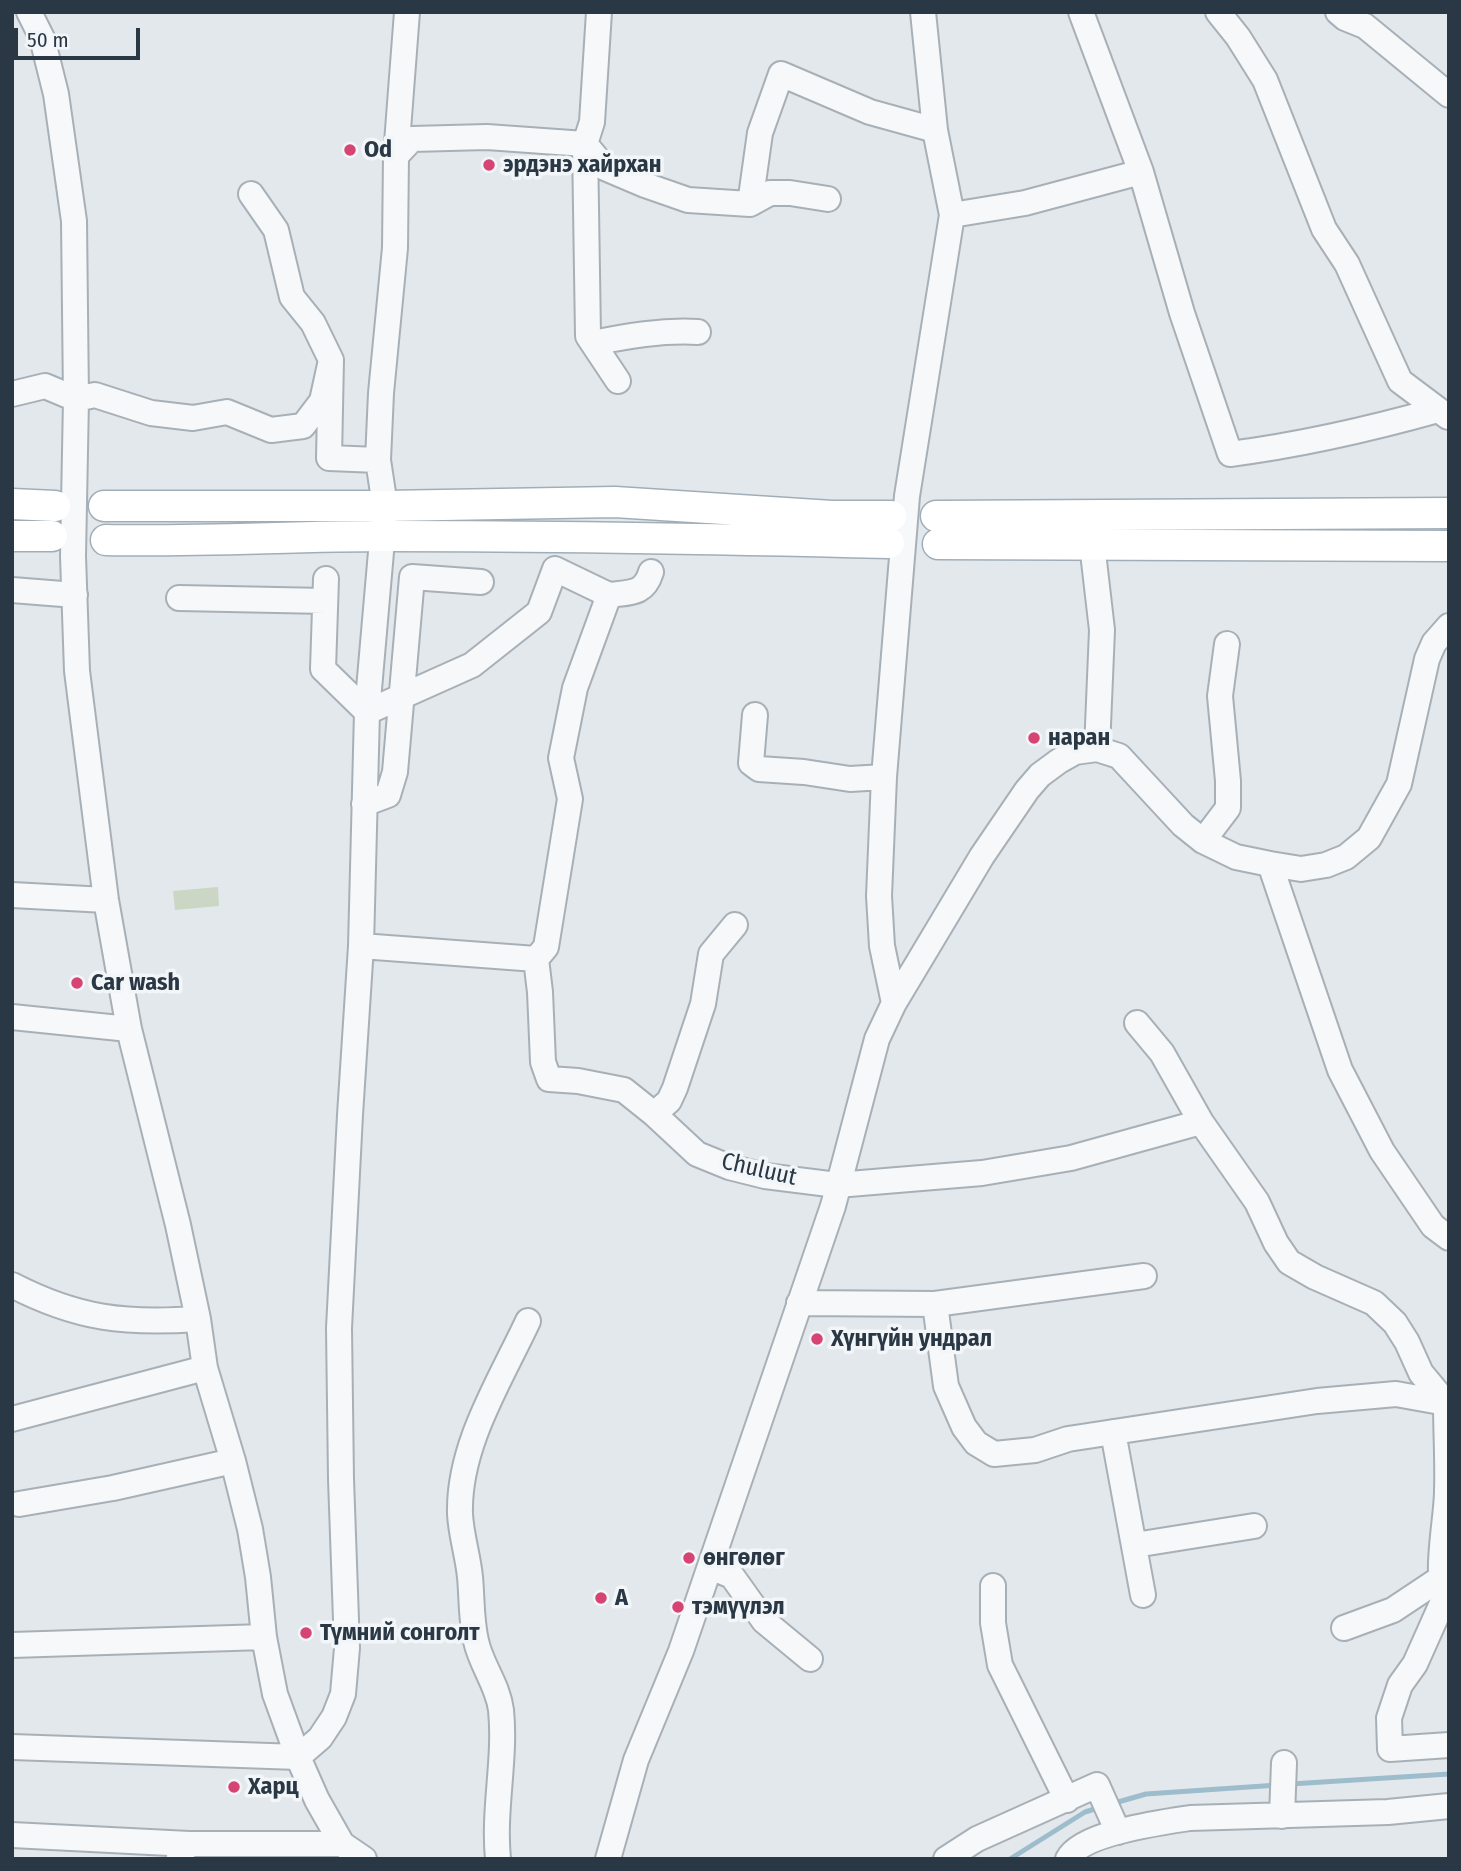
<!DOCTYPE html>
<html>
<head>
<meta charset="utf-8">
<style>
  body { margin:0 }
  #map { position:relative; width:1461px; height:1871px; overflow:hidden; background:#e3e8ec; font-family:"Fira Sans Condensed",sans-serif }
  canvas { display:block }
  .frame { position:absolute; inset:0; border:14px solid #2a3845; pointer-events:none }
  .scale { position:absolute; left:14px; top:28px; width:126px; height:32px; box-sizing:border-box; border:4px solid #2a3845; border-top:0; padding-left:9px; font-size:21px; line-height:24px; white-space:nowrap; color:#2a3845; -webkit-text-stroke:5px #f3f6f9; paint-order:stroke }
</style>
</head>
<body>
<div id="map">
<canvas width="1461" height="1871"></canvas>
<div class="frame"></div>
<div class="scale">50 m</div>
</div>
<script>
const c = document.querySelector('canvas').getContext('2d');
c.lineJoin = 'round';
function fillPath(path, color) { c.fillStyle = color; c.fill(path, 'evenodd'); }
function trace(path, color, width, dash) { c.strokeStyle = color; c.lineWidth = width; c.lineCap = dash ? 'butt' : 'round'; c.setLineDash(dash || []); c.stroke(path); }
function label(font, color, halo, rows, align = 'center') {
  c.font = font + ' "Fira Sans Condensed",sans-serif'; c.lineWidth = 7; c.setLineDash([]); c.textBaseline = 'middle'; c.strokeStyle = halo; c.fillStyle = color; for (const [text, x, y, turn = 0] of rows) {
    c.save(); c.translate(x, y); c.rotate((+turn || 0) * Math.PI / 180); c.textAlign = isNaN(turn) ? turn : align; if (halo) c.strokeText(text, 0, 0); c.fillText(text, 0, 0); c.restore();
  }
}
fillPath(new Path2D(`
  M 218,887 L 219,906 L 175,910 L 173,891 Z`), '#cbd6c4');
trace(new Path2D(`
  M 1291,1784 L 1449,1774
  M 1111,1804 L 1146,1794 L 1278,1785
  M 1010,1859 L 1085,1812 L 1098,1808`), '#9dbdcd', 5);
const minor = new Path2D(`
  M 29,12 L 42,38 L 56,94 L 74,221 L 76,399 L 73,556 L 77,671 L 106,900 L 129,1029 L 178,1225 L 198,1319 L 205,1368 L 233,1461 L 250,1529 L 258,1577 L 264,1637 L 275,1694 L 298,1757 L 317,1800 L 342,1844 L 364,1859
  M 599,12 L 592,122 L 585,144 L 588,336 L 618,381
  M 1081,12 L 1141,172 L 1182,313 L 1230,454 C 1300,445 1370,429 1438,410
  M 1218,12 L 1238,37 L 1265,80 L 1324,229 L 1347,264 L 1400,381 L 1448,417
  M 1338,12 L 1345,18 L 1365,26 L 1449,95
  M 396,156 L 412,139 L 487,137 L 585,144 L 605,168 L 645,185 L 688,200 L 750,204 L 760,133 L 781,74 L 870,112 L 935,130
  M 251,194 L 276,230 L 292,297 L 313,323 L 331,360 L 329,458 L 378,460
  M 750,204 L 770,193 L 790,193 L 828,199
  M 952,215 L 1025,203 L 1141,172
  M 593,343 C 627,336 662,330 698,332
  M 12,394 L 45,386 L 76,399 L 95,395 L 151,413 L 193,418 L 227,412 L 271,430 L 303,426 L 322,401 L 331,360
  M 1092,544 L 1102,630 L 1097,749
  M 326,579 L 323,669 L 367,712 L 472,665 L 539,612 L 555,569 L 609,595
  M 12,590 L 75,595
  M 179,598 L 325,601
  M 755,715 L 751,763 L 759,769 L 804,772 L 850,779 L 884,777
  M 364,804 L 388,795 L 395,772 L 412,577 L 481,582
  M 1203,841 L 1228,808 L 1228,781 L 1220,696 L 1227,644
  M 1270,864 L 1340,1070 L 1382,1151 L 1433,1226 L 1449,1238
  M 12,895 L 106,900
  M 361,946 L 536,959 L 540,992 L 543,1062 L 549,1079 L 578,1081 L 624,1090 L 654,1114 L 697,1154 L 729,1167 L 765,1176 L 837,1185 L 982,1173 L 1071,1158 L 1201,1122
  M 536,959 L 546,947 L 570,799 L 561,758 L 575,688 L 609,595 C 630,592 644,595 651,572
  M 894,1003 L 882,946 L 879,896 L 884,777 L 907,496 L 952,215 L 935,130 L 923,12
  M 12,1017 L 129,1029
  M 1137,1023 L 1162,1053 L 1201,1122 L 1257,1202 L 1276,1243 L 1289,1262 L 1315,1277 L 1374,1303 L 1395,1323 L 1407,1342 L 1421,1373 L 1446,1403 L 1448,1398
  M 654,1114 L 669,1101 L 675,1088 L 703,1004 L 711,954 L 735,925
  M 12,1285 C 78,1319 125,1324 198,1319
  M 799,1303 L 935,1304 L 1144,1276
  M 935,1304 L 946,1386 L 964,1427 L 976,1443 L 994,1454 L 1035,1450 L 1068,1439 L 1317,1401 L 1396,1394 L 1446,1403 C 1446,1433 1448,1462 1447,1491 C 1447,1521 1432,1581 1449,1605
  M 12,1419 L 205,1368
  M 1113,1432 L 1143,1595
  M 19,1504 L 113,1488 L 233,1461
  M 1135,1545 L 1254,1526
  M 710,1567 L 732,1576 L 764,1621 L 810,1659
  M 993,1586 L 993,1623 L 1000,1665 L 1067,1800
  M 1444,1599 L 1415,1664 L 1400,1685 L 1389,1718 L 1390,1749 L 1449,1745
  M 1344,1628 L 1393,1610 L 1441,1578
  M 12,1645 L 264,1637
  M 12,1747 L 298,1757 L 320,1738 L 334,1717 L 343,1694 L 347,1648 L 341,1479 L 339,1328 L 350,1115 L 361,946 L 367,712 L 385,506 L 378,460 L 381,393 L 395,248 L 396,156 L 407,12
  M 1282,1816 L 1284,1763
  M 12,1835 L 189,1844
  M 179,1856 L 189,1844 L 342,1844
  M 498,1859 C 493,1809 506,1759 501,1710 C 498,1685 481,1665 476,1641 C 471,1620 472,1598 470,1577 C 468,1556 461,1535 460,1514 C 458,1446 500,1381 528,1321
  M 608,1859 L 636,1760 L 681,1651 L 833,1206 L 877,1039 L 894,1003 L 982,856 L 1027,790 L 1040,775 L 1059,761 L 1075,752 L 1097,749 L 1119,756 L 1183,825 L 1203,841 L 1236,857 L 1270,864 L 1301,869 L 1326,865 L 1346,857 L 1369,838 L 1399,784 L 1427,659 L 1434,643 L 1449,626
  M 946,1859 L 977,1839 L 1097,1785 L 1118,1832
  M 1068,1859 C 1081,1833 1163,1822 1190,1818 L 1388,1812 L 1449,1806`);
const major = new Path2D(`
  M 12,504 L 55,506
  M 104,506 L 385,506 L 615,502 L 832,516 L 891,516
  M 936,516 L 1449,513
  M 12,536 L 52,536
  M 106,540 C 200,542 293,536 387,536 C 554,536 722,539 889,543
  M 938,544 L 1449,546`);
trace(minor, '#a8b0b7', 28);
trace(major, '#a1aeb8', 33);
trace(minor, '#f6f8f9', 24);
trace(major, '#fff', 30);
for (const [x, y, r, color] of [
  [350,150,7,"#d54473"],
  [489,165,7,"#d54473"],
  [1034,738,7,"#d54473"],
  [77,983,7,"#d54473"],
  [817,1339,7,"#d54473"],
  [689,1558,7,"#d54473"],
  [601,1598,7,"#d54473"],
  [678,1607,7,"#d54473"],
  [306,1633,7,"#d54473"],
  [234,1787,7,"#d54473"]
]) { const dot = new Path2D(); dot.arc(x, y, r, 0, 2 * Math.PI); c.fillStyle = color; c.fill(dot); trace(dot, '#f3f6f9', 2.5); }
label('bold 24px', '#2a3845', '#f3f6f9', [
  ["Od",364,150],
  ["эрдэнэ хайрхан",503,165],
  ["наран",1048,738],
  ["Car wash",91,983],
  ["Хүнгүйн ундрал",831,1339],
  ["өнгөлөг",703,1558],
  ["A",615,1598],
  ["тэмүүлэл",692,1607],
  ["Түмний сонголт",320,1633],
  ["Харц",248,1787]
], 'left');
label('24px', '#2a3845', '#f3f6f9', [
  ["Chuluut",759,1170,13]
]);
</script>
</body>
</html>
